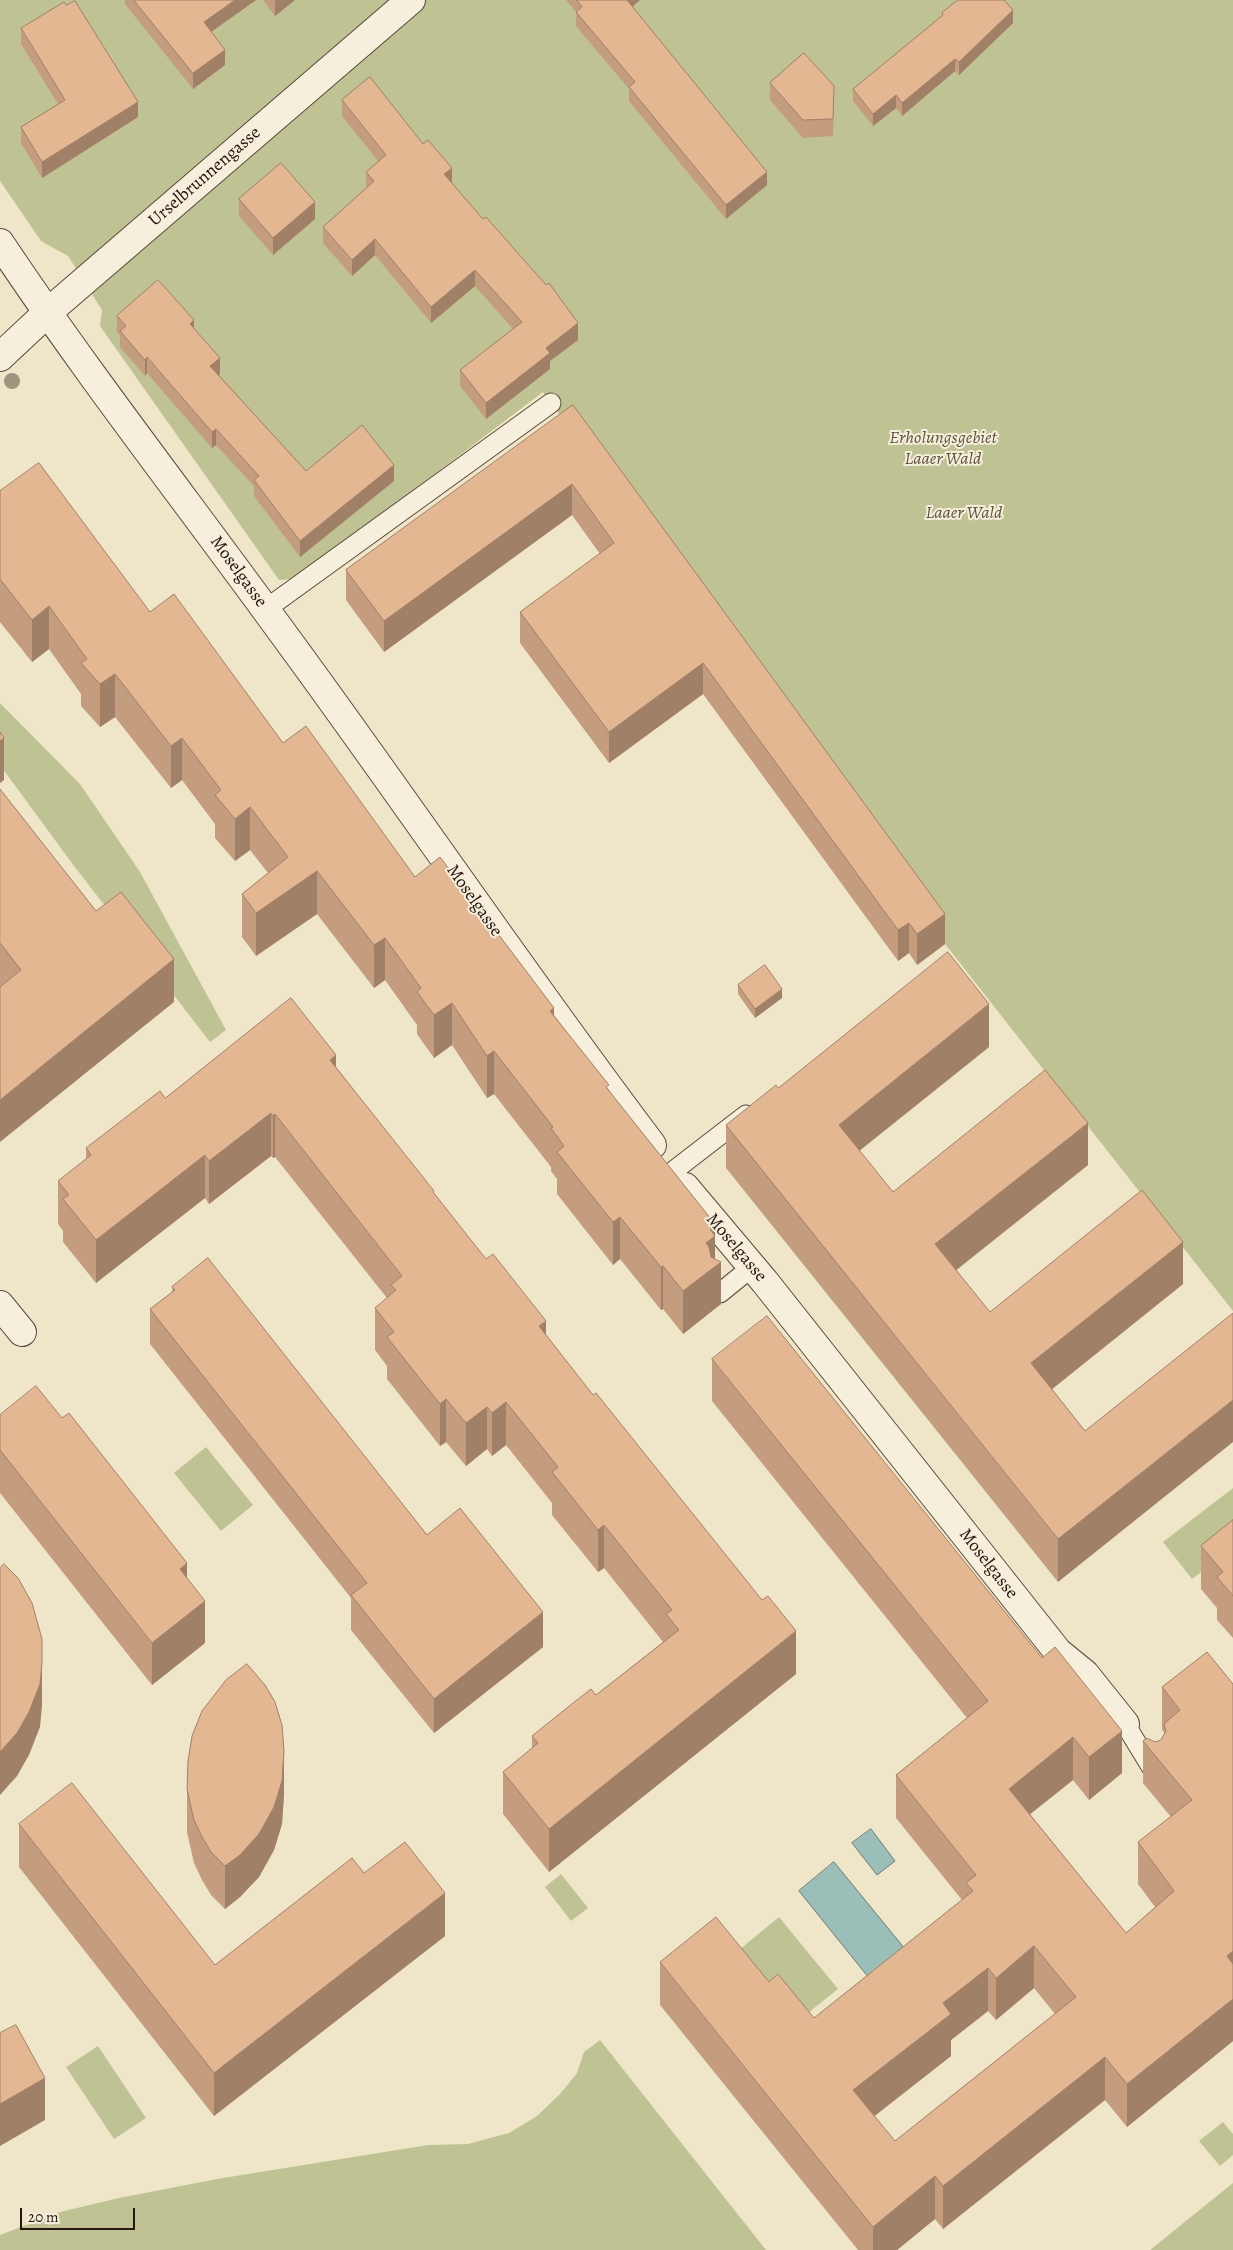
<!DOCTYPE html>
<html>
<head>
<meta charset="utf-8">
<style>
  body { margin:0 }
  #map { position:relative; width:1233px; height:2250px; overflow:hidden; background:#efe6c9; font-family:Alegreya,serif }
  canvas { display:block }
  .scale { position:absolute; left:20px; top:2208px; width:115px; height:22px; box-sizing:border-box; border:2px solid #28150f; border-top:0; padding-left:6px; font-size:15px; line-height:18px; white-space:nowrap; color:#28150f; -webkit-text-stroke:4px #f5efdc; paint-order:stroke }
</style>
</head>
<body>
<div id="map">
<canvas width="1233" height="2250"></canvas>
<div class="scale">20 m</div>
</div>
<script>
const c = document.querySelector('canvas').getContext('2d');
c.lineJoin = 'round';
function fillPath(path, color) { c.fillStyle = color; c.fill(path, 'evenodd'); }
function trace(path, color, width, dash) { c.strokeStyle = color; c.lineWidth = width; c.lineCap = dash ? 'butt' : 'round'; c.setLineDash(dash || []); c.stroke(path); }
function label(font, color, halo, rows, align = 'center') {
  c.font = font + ' Alegreya,serif'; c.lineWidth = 4; c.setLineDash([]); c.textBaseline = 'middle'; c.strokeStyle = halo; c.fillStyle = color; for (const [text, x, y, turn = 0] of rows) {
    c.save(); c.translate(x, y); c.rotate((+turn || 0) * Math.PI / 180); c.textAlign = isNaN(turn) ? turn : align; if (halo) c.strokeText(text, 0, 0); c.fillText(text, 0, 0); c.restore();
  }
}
fillPath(new Path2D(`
  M 0,0 L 1233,0 L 1233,1311 L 945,944 L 543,392 L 296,579 L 279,580 L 100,326 L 102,310 L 68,256 L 41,241 L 0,181 Z
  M 0,703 L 80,784 L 140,872 L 226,1030 L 210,1042 L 71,862 L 0,765 Z
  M 206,1447 L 253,1505 L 221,1531 L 174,1473 Z
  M 1233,1488 L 1233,1548 L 1192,1579 L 1163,1542 Z
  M 561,1874 L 588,1908 L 571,1921 L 545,1887 Z
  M 779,1917 L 838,1989 L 798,2021 L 739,1950 Z
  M 600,2040 L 766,2250 L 0,2250 L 0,2235 L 60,2212 L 119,2198 L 217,2179 L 428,2145 L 468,2144 L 509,2133 L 537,2116 L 560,2094 L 577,2073 L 584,2052 Z
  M 98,2046 L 146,2118 L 114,2139 L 66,2067 Z
  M 1223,2122 L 1233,2134 L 1233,2155 L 1220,2166 L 1199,2141 Z
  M 1233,2183 L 1233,2250 L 1150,2250 Z`), '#bfc393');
const water = new Path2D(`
  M 871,1829 L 895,1861 L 877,1875 L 852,1843 Z
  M 834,1862 L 905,1949 L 869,1978 L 799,1891 Z`);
fillPath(water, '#9abfb8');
trace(water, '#6c7b74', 1);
const service = new Path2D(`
  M 266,609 L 551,403
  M 672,1172 L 746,1115
  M 720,1293 L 752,1267
  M 1125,1724 L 1155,1773`);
const minor = new Path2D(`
  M 0,243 C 88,375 186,500 279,628 C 405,799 524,976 652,1145
  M 0,357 L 47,313 L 411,0
  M 685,1187 L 765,1282 L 1058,1652 L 1085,1674 L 1125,1724
  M 0,1305 L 22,1332`);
trace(service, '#5a493e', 21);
trace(minor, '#5a493e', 30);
trace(service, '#f5efdc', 19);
trace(minor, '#f5efdc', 28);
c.fillStyle = '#9f957c';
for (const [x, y] of [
  [12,381]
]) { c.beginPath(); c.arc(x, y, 8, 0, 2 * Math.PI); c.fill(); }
fillPath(new Path2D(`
  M 125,0 L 256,0 L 211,32 L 225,65 L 193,89 L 125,4 Z
  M 263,0 L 295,0 L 275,16 Z
  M 566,0 L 640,0 L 632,7 L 767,185 L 726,219 L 629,101 L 629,89 L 576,26 L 576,12 Z
  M 942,13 L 1013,23 L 959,75 L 955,71 L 902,116 L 896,108 L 873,126 L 853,101 L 853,89 L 942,16 Z
  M 21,28 L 138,117 L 42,178 L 21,143 L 21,127 L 58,104 L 21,44 Z
  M 770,83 L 834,104 L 833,136 L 803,138 L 770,100 Z
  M 342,100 L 452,183 L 578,340 L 550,361 L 550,369 L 486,419 L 460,386 L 460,370 L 513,329 L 475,286 L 431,323 L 375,255 L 352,276 L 323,243 L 323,227 L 366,188 L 366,172 L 378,161 L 342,116 Z
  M 239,199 L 315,219 L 273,255 L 239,216 Z
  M 117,316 L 194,329 L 220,374 L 219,375 L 306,471 L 394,481 L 300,557 L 254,496 L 254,486 L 216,445 L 212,448 L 147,373 L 145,376 L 120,347 L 120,335 L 117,332 Z
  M 573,405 L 945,944 L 917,965 L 909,953 L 898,961 L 703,694 L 609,763 L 520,643 L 520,612 L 600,554 L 572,515 L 384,652 L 346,600 L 346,570 Z
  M 0,491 L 150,612 L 283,743 L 415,877 L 554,1015 L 609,1090 L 715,1259 L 721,1304 L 683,1334 L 663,1309 L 661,1310 L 620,1259 L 613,1265 L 557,1194 L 557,1179 L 551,1171 L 551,1167 L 494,1094 L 487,1098 L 452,1045 L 434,1058 L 417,1034 L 417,1025 L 385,980 L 374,988 L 317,914 L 256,956 L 242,937 L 242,894 L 268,873 L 250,850 L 235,861 L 215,838 L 215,824 L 182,780 L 171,788 L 115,717 L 100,727 L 81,706 L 81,694 L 49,649 L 32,662 L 0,622 Z
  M 0,786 L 0,789 L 96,911 L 174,1002 L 0,987 Z
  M 738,985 L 782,998 L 755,1018 L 738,994 Z
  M 989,1047 L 859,1151 L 893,1192 L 1088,1165 L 956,1270 L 990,1312 L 1183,1284 L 1052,1389 L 1085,1431 L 1058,1582 L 726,1168 L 726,1125 L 778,1088 Z
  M 336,1067 L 434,1194 L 546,1335 L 796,1674 L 549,1872 L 503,1814 L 503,1772 L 532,1748 L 532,1736 L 596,1695 L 663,1642 L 604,1568 L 598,1572 L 552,1515 L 552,1503 L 506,1445 L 492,1456 L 487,1449 L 466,1466 L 446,1442 L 440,1446 L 387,1379 L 387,1366 L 375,1350 L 375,1308 L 387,1298 L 275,1157 L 273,1158 L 271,1156 L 209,1204 L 205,1198 L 96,1283 L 63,1242 L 63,1231 L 58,1224 L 58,1181 L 86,1159 L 86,1148 L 165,1098 Z
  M 172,1287 L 543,1647 L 434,1733 L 351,1630 L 351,1598 L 150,1344 L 150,1309 L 172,1292 Z
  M 712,1359 L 1122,1773 L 1089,1800 L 1073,1780 L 1030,1814 L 1126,1933 L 1155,1907 L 1138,1884 L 1138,1842 L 1171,1817 L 1143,1783 L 1143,1741 L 1155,1742 L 1161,1740 L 1164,1735 L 1164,1732 L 1162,1730 L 1162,1687 L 1233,1684 L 1233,2041 L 1127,2127 L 1105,2100 L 943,2229 L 935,2219 L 897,2250 L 858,2250 L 660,2005 L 660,1962 L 769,1982 L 814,2018 L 962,1900 L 896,1818 L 896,1775 L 967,1718 L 712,1401 ZM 1034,1988 L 1055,2014 L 895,2141 L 874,2116 L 951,2056 L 951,2040 L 988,2011 L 996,2020 Z
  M 0,1415 L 187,1579 L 205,1643 L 152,1685 L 0,1493 Z
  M 1233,1520 L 1233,1638 L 1217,1620 L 1217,1608 L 1201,1589 L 1201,1546 Z
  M 187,1789 L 284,1794 L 282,1824 L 274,1850 L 259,1877 L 240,1897 L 225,1909 L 211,1895 L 202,1880 L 194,1863 L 187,1832 Z
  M 19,1824 L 215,1965 L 364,1873 L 445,1936 L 214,2116 L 19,1867 Z`), '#c49d7e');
fillPath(new Path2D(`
  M 235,0 L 256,0 L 204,37 L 204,22 Z
  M 276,0 L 295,0 L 275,16 L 275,1 Z
  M 626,0 L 640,0 L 626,12 Z
  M 1013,10 L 1013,23 L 959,75 L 959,62 Z
  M 225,50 L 225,65 L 193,89 L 193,73 Z
  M 955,59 L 955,71 L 902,116 L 902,103 Z
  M 896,95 L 896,108 L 873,126 L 873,114 Z
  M 138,102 L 138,117 L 42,178 L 42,162 Z
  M 452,168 L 452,184 L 444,174 Z
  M 767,172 L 767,185 L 726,219 L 726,205 Z
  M 315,202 L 315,219 L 273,255 L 273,238 Z
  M 375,239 L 375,255 L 352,276 L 352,260 Z
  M 475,270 L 475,286 L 431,323 L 431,307 Z
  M 194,320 L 194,336 L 190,324 Z
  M 578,323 L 578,340 L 550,361 L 550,369 L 486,419 L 486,403 L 546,348 Z
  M 147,357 L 147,373 L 145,376 L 145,360 Z
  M 220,358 L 220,374 L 210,382 L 210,366 Z
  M 216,429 L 216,445 L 212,448 L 212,432 Z
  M 394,465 L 394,481 L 300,557 L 300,541 Z
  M 572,484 L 572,515 L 384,652 L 384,621 Z
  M 49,606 L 49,649 L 32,662 L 32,620 Z
  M 703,663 L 703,694 L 609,763 L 609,732 Z
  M 115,674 L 115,717 L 100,727 L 100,684 Z
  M 4,738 L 4,780 L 0,783 L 0,741 Z
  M 182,738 L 182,780 L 171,788 L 171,746 Z
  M 250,807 L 250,850 L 235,861 L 235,819 Z
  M 317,871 L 317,914 L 256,956 L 256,913 Z
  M 945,914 L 945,944 L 917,965 L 917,934 Z
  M 909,923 L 909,953 L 898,961 L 898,930 Z
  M 385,938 L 385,980 L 374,988 L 374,945 Z
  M 174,959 L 174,1002 L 0,1142 L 0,1100 Z
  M 782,989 L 782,998 L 755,1018 L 755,1009 Z
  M 452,1003 L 452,1045 L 434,1058 L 434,1015 Z
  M 989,1004 L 989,1047 L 839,1167 L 839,1125 Z
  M 554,1008 L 554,1051 L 550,1011 Z
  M 494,1051 L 494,1094 L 487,1098 L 487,1056 Z
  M 336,1055 L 336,1098 L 330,1060 Z
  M 271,1113 L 271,1156 L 209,1204 L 209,1161 Z
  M 275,1114 L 275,1157 L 273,1158 L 273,1116 Z
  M 1088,1123 L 1088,1165 L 935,1287 L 935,1244 Z
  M 205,1155 L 205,1198 L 96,1283 L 96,1240 Z
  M 620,1217 L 620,1259 L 613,1265 L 613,1222 Z
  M 715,1224 L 715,1266 L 721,1262 L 721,1304 L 683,1334 L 683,1291 L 706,1243 L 710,1229 Z
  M 1183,1242 L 1183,1284 L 1031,1406 L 1031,1363 Z
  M 663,1266 L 663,1309 L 661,1310 L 661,1267 Z
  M 546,1321 L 546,1364 L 539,1326 Z
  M 446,1399 L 446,1442 L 440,1446 L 440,1404 Z
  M 1233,1400 L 1233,1442 L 1058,1582 L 1058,1539 Z
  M 506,1402 L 506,1445 L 492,1456 L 492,1413 Z
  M 487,1407 L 487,1449 L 466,1466 L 466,1423 Z
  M 604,1525 L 604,1568 L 598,1572 L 598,1530 Z
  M 187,1563 L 187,1606 L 180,1569 Z
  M 205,1601 L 205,1643 L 152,1685 L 152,1643 Z
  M 543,1612 L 543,1647 L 434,1733 L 434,1699 Z
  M 796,1631 L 796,1674 L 549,1872 L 549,1829 Z
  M 42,1663 L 42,1706 L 40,1727 L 29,1755 L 17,1776 L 0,1795 L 0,1752 Z
  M 1122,1731 L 1122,1773 L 1089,1800 L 1089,1757 Z
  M 1073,1737 L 1073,1780 L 1009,1831 L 1009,1789 Z
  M 284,1751 L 284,1794 L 282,1824 L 274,1850 L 259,1877 L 240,1897 L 225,1909 L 225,1866 Z
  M 445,1893 L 445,1936 L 214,2116 L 214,2073 Z
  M 1034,1946 L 1034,1988 L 996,2020 L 996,1978 Z
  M 1233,1951 L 1233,1994 L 1227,1956 Z
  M 988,1968 L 988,2011 L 951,2040 L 951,2056 L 853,2133 L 853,2090 L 943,2003 Z
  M 1233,1999 L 1233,2041 L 1127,2127 L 1127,2084 Z
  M 1105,2057 L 1105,2100 L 943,2229 L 943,2186 Z
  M 45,2078 L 45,2120 L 0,2146 L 0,2104 Z
  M 935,2176 L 935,2219 L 897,2250 L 873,2250 L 873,2227 Z`), '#a08067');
const building = new Path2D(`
  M 134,0 L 235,0 L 204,22 L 225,50 L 193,73 Z
  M 577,0 L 627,0 L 767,172 L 726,205 L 629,87 L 635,82 L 576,12 L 582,7 Z
  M 958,0 L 1004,0 L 1013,10 L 959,62 L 955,59 L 902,103 L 896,95 L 873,114 L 853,89 L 943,15 L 942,13 Z
  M 75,1 L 138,102 L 42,162 L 21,127 L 65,100 L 21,28 L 64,2 L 66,5 Z
  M 804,53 L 834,86 L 833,119 L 803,120 L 770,83 Z
  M 370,77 L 423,144 L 428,140 L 452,168 L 444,174 L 483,219 L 486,217 L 546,285 L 549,283 L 578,323 L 546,348 L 550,353 L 486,403 L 460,370 L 522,322 L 475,270 L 431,307 L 375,239 L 352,260 L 323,227 L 374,181 L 366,172 L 386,155 L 342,100 Z
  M 281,163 L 315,202 L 273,238 L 239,199 Z
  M 158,280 L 194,320 L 190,324 L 220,358 L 210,366 L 306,471 L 362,425 L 394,465 L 300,541 L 254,480 L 259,476 L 216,429 L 212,432 L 147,357 L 145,360 L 120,331 L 126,326 L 117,316 Z
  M 573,405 L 945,914 L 917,934 L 909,923 L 898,930 L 703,663 L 609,732 L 520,612 L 614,543 L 572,484 L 384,621 L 346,570 Z
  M 39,463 L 150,612 L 174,594 L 283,743 L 306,726 L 415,877 L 440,857 L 554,1008 L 550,1011 L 609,1085 L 606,1087 L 715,1224 L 710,1229 L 715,1236 L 706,1243 L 709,1247 L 711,1257 L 721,1262 L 683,1291 L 663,1266 L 661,1267 L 620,1217 L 613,1222 L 557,1152 L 564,1146 L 551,1128 L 553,1127 L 494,1051 L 487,1056 L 452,1003 L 434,1015 L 417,992 L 421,988 L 385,938 L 374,945 L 317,871 L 256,913 L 242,894 L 288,857 L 250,807 L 235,819 L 215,795 L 221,790 L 182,738 L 171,746 L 115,674 L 100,684 L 81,663 L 87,659 L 49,606 L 32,620 L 0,579 L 0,491 Z
  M 0,732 L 4,738 L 0,741 Z
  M 0,789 L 96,911 L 121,892 L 174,959 L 0,1100 L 0,987 L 21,970 L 0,943 Z
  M 948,952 L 989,1004 L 839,1125 L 893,1192 L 1045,1070 L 1088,1123 L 935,1244 L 990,1312 L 1142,1190 L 1183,1242 L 1031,1363 L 1085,1431 L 1233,1313 L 1233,1400 L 1058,1539 L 726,1125 L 776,1085 L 778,1088 Z
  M 765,965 L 782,989 L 755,1009 L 738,985 Z
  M 291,998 L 336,1055 L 330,1060 L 434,1191 L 433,1192 L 486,1259 L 493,1254 L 546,1321 L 539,1326 L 593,1395 L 596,1393 L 762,1600 L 768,1596 L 796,1631 L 549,1829 L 503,1772 L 538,1743 L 532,1736 L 568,1707 L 591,1689 L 596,1695 L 679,1630 L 666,1614 L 672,1610 L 604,1525 L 598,1530 L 552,1472 L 558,1467 L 506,1402 L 492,1413 L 487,1407 L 466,1423 L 446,1399 L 440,1404 L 387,1337 L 394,1332 L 375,1308 L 396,1290 L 391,1285 L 402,1276 L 275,1114 L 273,1116 L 271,1113 L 209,1161 L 205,1155 L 96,1240 L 63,1199 L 69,1195 L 58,1181 L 91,1155 L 86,1148 L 160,1091 L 165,1098 Z
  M 208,1258 L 427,1535 L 460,1508 L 543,1612 L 434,1699 L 351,1595 L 367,1583 L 150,1309 L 175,1290 L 172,1287 Z
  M 767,1316 L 1042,1658 L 1055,1647 L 1122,1731 L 1089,1757 L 1073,1737 L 1009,1789 L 1126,1933 L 1174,1891 L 1138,1842 L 1192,1800 L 1143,1741 L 1147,1738 L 1155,1742 L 1161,1740 L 1166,1731 L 1164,1724 L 1180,1710 L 1162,1687 L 1207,1652 L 1233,1684 L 1233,1951 L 1227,1956 L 1233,1964 L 1233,1999 L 1127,2084 L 1105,2057 L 943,2186 L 935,2176 L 873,2227 L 660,1962 L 716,1917 L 769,1982 L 778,1974 L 814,2018 L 973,1891 L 966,1883 L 976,1875 L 896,1775 L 988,1701 L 712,1359 ZM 1034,1946 L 1076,1997 L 895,2141 L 853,2090 L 951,2014 L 943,2003 L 988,1968 L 996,1978 Z
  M 36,1386 L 62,1418 L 69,1413 L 187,1563 L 180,1569 L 205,1601 L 152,1643 L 0,1450 L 0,1415 Z
  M 1233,1520 L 1233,1596 L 1217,1577 L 1223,1572 L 1201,1546 Z
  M 4,1564 L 18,1578 L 32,1603 L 42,1639 L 42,1663 L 40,1684 L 29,1712 L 17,1733 L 0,1752 L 0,1568 Z
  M 247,1664 L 265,1685 L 275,1702 L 282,1725 L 284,1751 L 282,1781 L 274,1807 L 259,1834 L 240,1855 L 225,1866 L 211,1852 L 202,1837 L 194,1820 L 187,1789 L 188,1761 L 192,1736 L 202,1711 L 226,1680 Z
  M 72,1783 L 215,1965 L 352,1858 L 364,1873 L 405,1842 L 445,1893 L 214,2073 L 19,1824 Z
  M 16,2025 L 45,2078 L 0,2104 L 0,2033 Z`);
fillPath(building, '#e4b793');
trace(building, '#a08067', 1);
label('18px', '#28150f', '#f5efdc', [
  ["Urselbrunnengasse",205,177,-41],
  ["Moselgasse",238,572,54],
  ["Moselgasse",474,901,55],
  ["Moselgasse",736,1248,50],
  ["Moselgasse",988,1564,52]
]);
label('italic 18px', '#5d523d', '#f5efdc', [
  ["Erholungsgebiet",943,439],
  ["Laaer Wald",943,460],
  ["Laaer Wald",964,514]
]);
</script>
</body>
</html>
